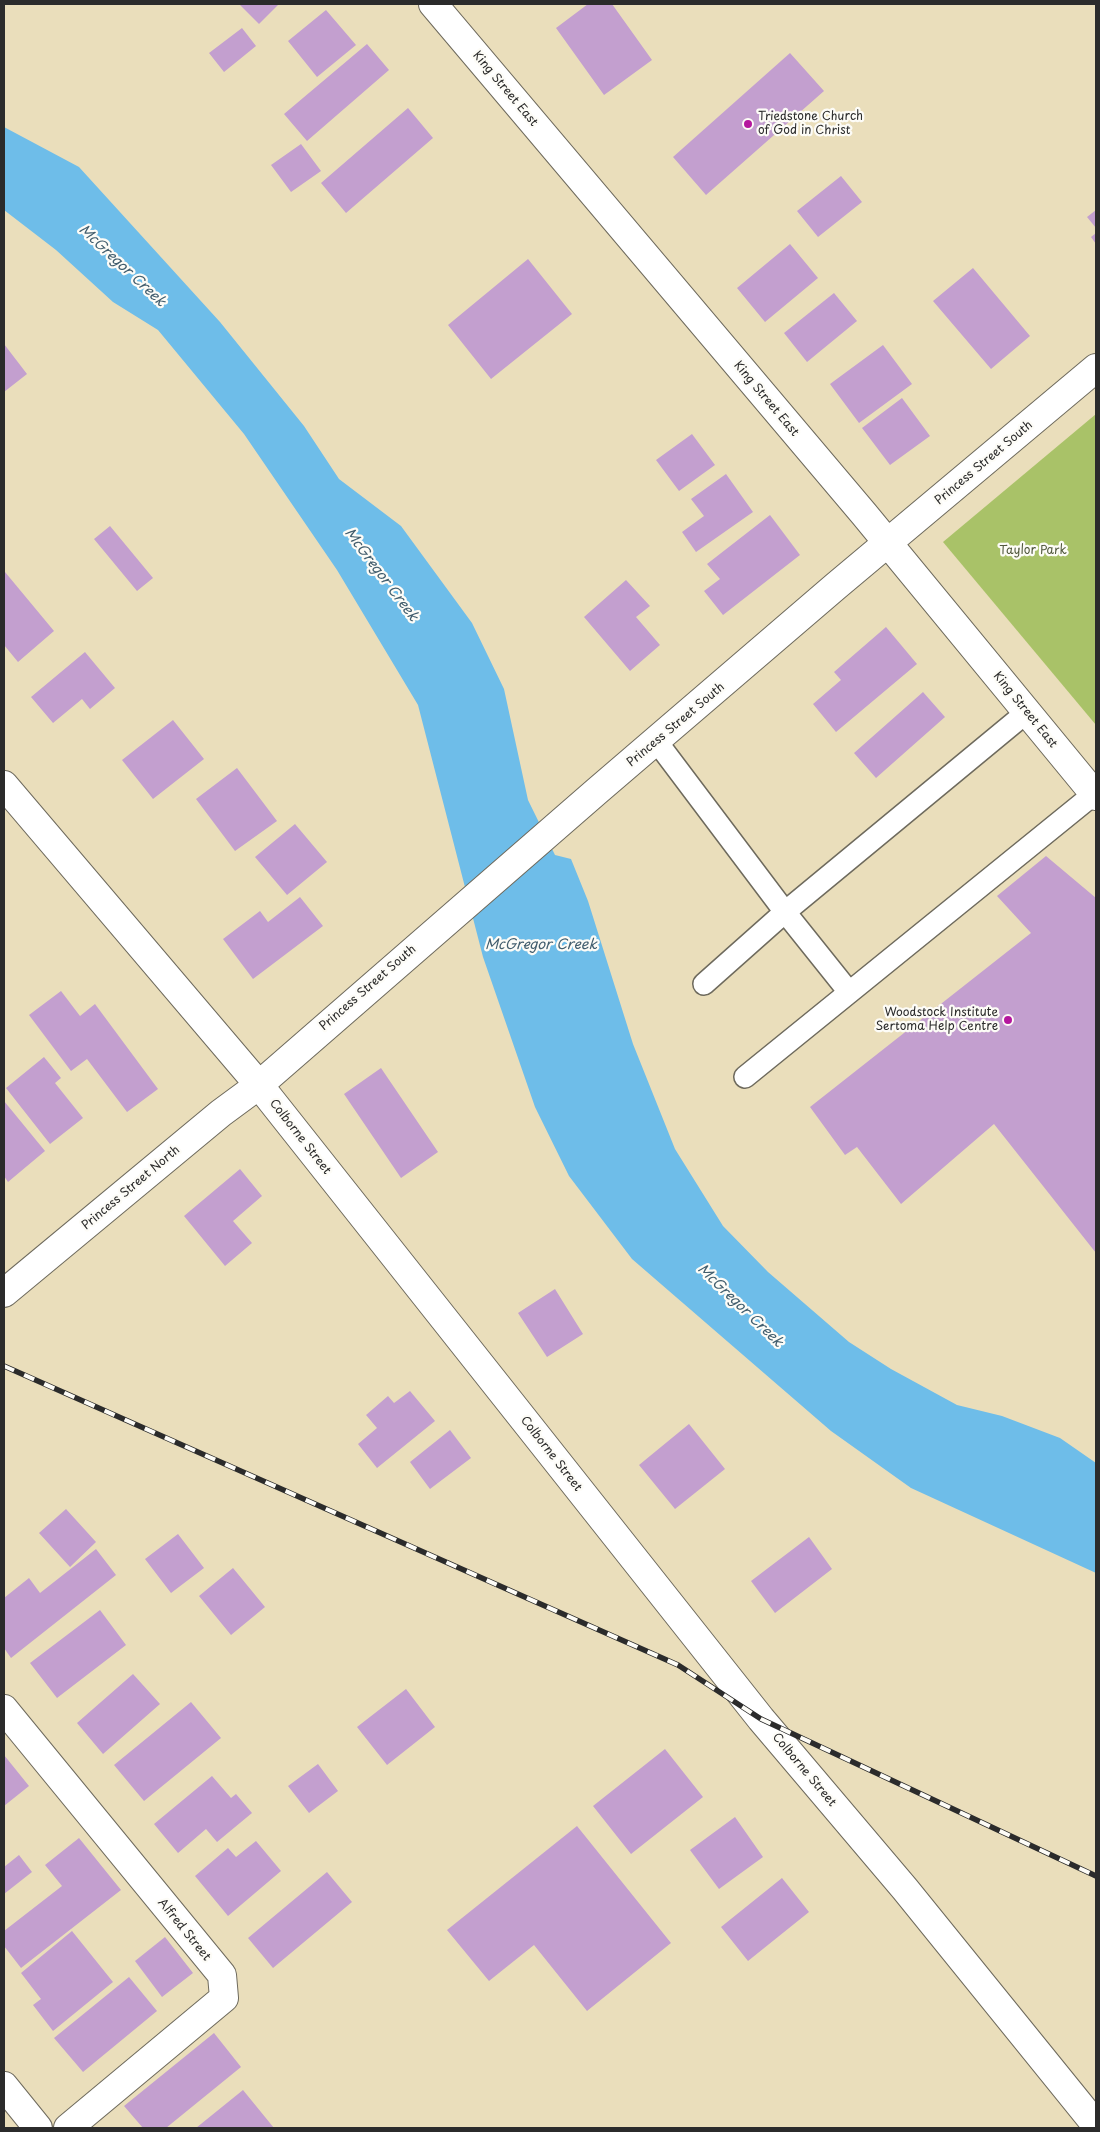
<!DOCTYPE html>
<html>
<head>
<meta charset="utf-8">
<style>
  body { margin:0 }
  #map { position:relative; width:1100px; height:2132px; overflow:hidden; background:#eadebb; font-family:"Playpen Sans",sans-serif }
  canvas { display:block }
  .frame { position:absolute; inset:0; border:5px solid #2b2b2b; pointer-events:none }
</style>
</head>
<body>
<div id="map">
<canvas width="1100" height="2132"></canvas>
<div class="frame"></div>
</div>
<script>
const c = document.querySelector('canvas').getContext('2d');
c.lineJoin = 'round';
function fillPath(path, color) { c.fillStyle = color; c.fill(path, 'evenodd'); }
function trace(path, color, width, dash) { c.strokeStyle = color; c.lineWidth = width; c.lineCap = dash ? 'butt' : 'round'; c.setLineDash(dash || []); c.stroke(path); }
function label(font, color, halo, rows, align = 'center') {
  c.font = font + ' "Playpen Sans",sans-serif'; c.lineWidth = 4.5; c.setLineDash([]); c.textBaseline = 'middle'; c.strokeStyle = halo; c.fillStyle = color; for (const [text, x, y, turn = 0] of rows) {
    c.save(); c.translate(x, y); c.rotate((+turn || 0) * Math.PI / 180); c.textAlign = isNaN(turn) ? turn : align; if (halo) c.strokeText(text, 0, 0); c.fillText(text, 0, 0); c.restore();
  }
}
fillPath(new Path2D(`
  M 1096,414 L 1096,725 L 943,542 Z`), '#a9c268');
fillPath(new Path2D(`
  M 4,127 L 79,167 L 220,322 L 304,426 L 339,479 L 401,526 L 472,623 L 504,689 L 528,800 L 555,855 L 571,859 L 588,901 L 633,1044 L 675,1149 L 723,1226 L 768,1272 L 849,1342 L 891,1369 L 957,1405 L 1002,1416 L 1060,1438 L 1096,1463 L 1096,1573 L 911,1488 L 831,1431 L 632,1259 L 569,1176 L 535,1107 L 483,957 L 418,705 L 337,570 L 244,434 L 158,330 L 113,302 L 56,250 L 4,210 Z`), '#6ebde9');
fillPath(new Path2D(`
  M 239,4 L 279,4 L 259,24 Z
  M 588,4 L 612,4 L 652,60 L 604,95 L 556,28 Z
  M 326,10 L 356,45 L 317,77 L 288,41 Z
  M 242,28 L 256,46 L 224,72 L 209,53 Z
  M 367,44 L 389,70 L 307,141 L 284,114 Z
  M 790,53 L 824,91 L 706,195 L 673,157 Z
  M 408,108 L 433,138 L 346,213 L 321,183 Z
  M 301,144 L 321,171 L 291,192 L 271,165 Z
  M 841,176 L 862,202 L 818,237 L 797,211 Z
  M 1096,210 L 1096,228 L 1087,217 Z
  M 1096,233 L 1096,244 L 1091,237 Z
  M 790,244 L 818,278 L 765,322 L 737,288 Z
  M 528,259 L 572,314 L 491,379 L 448,325 Z
  M 973,268 L 1030,336 L 991,369 L 933,301 Z
  M 834,293 L 857,321 L 807,362 L 784,333 Z
  M 4,344 L 27,374 L 4,392 Z
  M 883,345 L 912,384 L 859,423 L 830,384 Z
  M 902,398 L 930,436 L 890,465 L 862,428 Z
  M 692,434 L 715,465 L 679,491 L 656,460 Z
  M 726,474 L 753,512 L 696,552 L 682,532 L 704,516 L 691,499 Z
  M 770,515 L 800,555 L 723,615 L 704,591 L 720,579 L 707,564 Z
  M 110,526 L 153,578 L 137,591 L 94,539 Z
  M 5,572 L 54,631 L 18,662 L 4,645 Z
  M 626,580 L 650,606 L 636,617 L 660,645 L 630,671 L 584,617 Z
  M 886,627 L 917,664 L 836,732 L 813,704 L 841,680 L 834,672 Z
  M 85,652 L 115,688 L 90,709 L 82,699 L 53,723 L 31,697 Z
  M 923,692 L 945,717 L 876,778 L 854,753 Z
  M 173,720 L 204,759 L 153,799 L 122,760 Z
  M 237,768 L 277,821 L 235,851 L 196,799 Z
  M 295,824 L 327,862 L 287,895 L 255,857 Z
  M 1046,856 L 1096,898 L 1096,1253 L 994,1124 L 901,1204 L 857,1147 L 845,1155 L 810,1107 L 1031,933 L 997,896 Z
  M 300,897 L 323,926 L 253,979 L 223,939 L 260,911 L 268,922 Z
  M 61,991 L 80,1016 L 95,1004 L 158,1089 L 127,1112 L 87,1059 L 71,1071 L 29,1015 Z
  M 44,1057 L 61,1078 L 55,1083 L 83,1118 L 50,1144 L 6,1088 Z
  M 381,1068 L 438,1152 L 401,1178 L 344,1094 Z
  M 4,1101 L 45,1151 L 8,1182 L 4,1176 Z
  M 240,1169 L 262,1196 L 233,1221 L 252,1243 L 225,1266 L 184,1216 Z
  M 555,1289 L 583,1334 L 547,1357 L 518,1313 Z
  M 410,1391 L 435,1421 L 377,1468 L 358,1444 L 377,1428 L 366,1415 L 388,1396 L 394,1403 Z
  M 689,1424 L 725,1469 L 675,1509 L 639,1465 Z
  M 450,1430 L 471,1458 L 430,1489 L 410,1462 Z
  M 66,1509 L 96,1542 L 70,1567 L 39,1533 Z
  M 178,1534 L 204,1568 L 171,1593 L 145,1559 Z
  M 809,1537 L 832,1569 L 775,1613 L 751,1581 Z
  M 96,1549 L 116,1575 L 11,1658 L 4,1648 L 4,1598 L 29,1578 L 40,1593 Z
  M 233,1568 L 265,1607 L 231,1635 L 199,1596 Z
  M 100,1610 L 126,1645 L 57,1698 L 30,1663 Z
  M 133,1674 L 160,1704 L 103,1754 L 77,1723 Z
  M 406,1689 L 435,1727 L 387,1765 L 357,1727 Z
  M 191,1702 L 221,1738 L 144,1801 L 114,1765 Z
  M 665,1749 L 703,1797 L 631,1854 L 593,1806 Z
  M 4,1755 L 29,1786 L 4,1806 Z
  M 318,1764 L 338,1791 L 309,1813 L 288,1786 Z
  M 212,1776 L 231,1798 L 236,1794 L 252,1813 L 217,1842 L 206,1829 L 178,1853 L 154,1824 Z
  M 735,1817 L 763,1857 L 719,1889 L 690,1850 Z
  M 577,1826 L 671,1943 L 587,2011 L 534,1945 L 489,1981 L 447,1930 Z
  M 79,1838 L 121,1890 L 21,1968 L 4,1946 L 4,1931 L 62,1886 L 45,1865 Z
  M 256,1841 L 281,1871 L 228,1916 L 195,1876 L 228,1848 L 236,1857 Z
  M 19,1855 L 32,1872 L 4,1894 L 4,1867 Z
  M 327,1872 L 352,1902 L 273,1968 L 248,1938 Z
  M 782,1878 L 809,1912 L 748,1961 L 721,1927 Z
  M 72,1931 L 113,1982 L 53,2031 L 33,2005 L 41,1999 L 21,1973 Z
  M 165,1937 L 193,1973 L 162,1997 L 135,1961 Z
  M 129,1977 L 157,2011 L 83,2072 L 54,2038 Z
  M 214,2033 L 241,2067 L 166,2128 L 143,2128 L 124,2106 Z
  M 243,2090 L 274,2128 L 196,2128 Z`), '#c39fcf');
const service = new Path2D(`
  M 657,742 L 785,912 L 704,984
  M 849,992 L 785,912 L 1027,712
  M 745,1077 L 1094,794`);
const minor = new Path2D(`
  M 433,4 L 864,514 L 1096,796
  M 4,1293 L 221,1113 L 259,1085 L 597,791 L 836,586 L 1096,368
  M 4,1709 L 222,1975 L 224,1998 L 68,2128
  M 4,2086 L 38,2128`);
const tertiary = new Path2D(`
  M 4,785 L 259,1085 L 761,1719 L 905,1889 L 1096,2125`);
trace(service, '#6e6a5d', 24);
trace(minor, '#6e6a5d', 30);
trace(tertiary, '#6e6a5d', 30);
trace(service, '#fff', 21);
trace(minor, '#fff', 28);
trace(tertiary, '#fff', 28);
const rail = new Path2D(`
  M 4,1366 L 678,1665 L 761,1719 L 1096,1876`);
trace(rail, '#2b2b2b', 5.5);
trace(rail, '#fdfcf7', 4, [11]);
for (const [x, y, r, color] of [
  [748,124,5,"#b5179e"],
  [1008,1020,5,"#b5179e"]
]) { const dot = new Path2D(); dot.arc(x, y, r, 0, 2 * Math.PI); c.fillStyle = color; c.fill(dot); trace(dot, '#fdfcf7', 2); }
label('12px', '#2b2b2b', '#fdfcf7', [
  ["King Street East",505,89,50],
  ["King Street East",766,399,50],
  ["Princess Street South",984,463,-40],
  ["King Street East",1025,710,51],
  ["Princess Street South",676,725,-40],
  ["Princess Street South",368,988,-41],
  ["Colborne Street",300,1137,52],
  ["Princess Street North",131,1188,-40],
  ["Colborne Street",551,1454,52],
  ["Colborne Street",804,1770,50],
  ["Alfred Street",184,1930,51]
]);
label('12px', '#2b2b2b', '#fdfcf7', [
  ["Triedstone Church",758,117],
  ["of God in Christ",758,131],
  ["Woodstock Institute",998,1013,"right"],
  ["Sertoma Help Centre",998,1027,"right"]
], 'left');
label('12px', '#51583d', '#fdfcf7', [
  ["Taylor Park",1033,551]
]);
label('italic 14px', '#425e6e', '#fdfcf7', [
  ["McGregor Creek",122,266,43],
  ["McGregor Creek",381,575,53],
  ["McGregor Creek",541,945],
  ["McGregor Creek",740,1306,44]
]);
</script>
</body>
</html>
